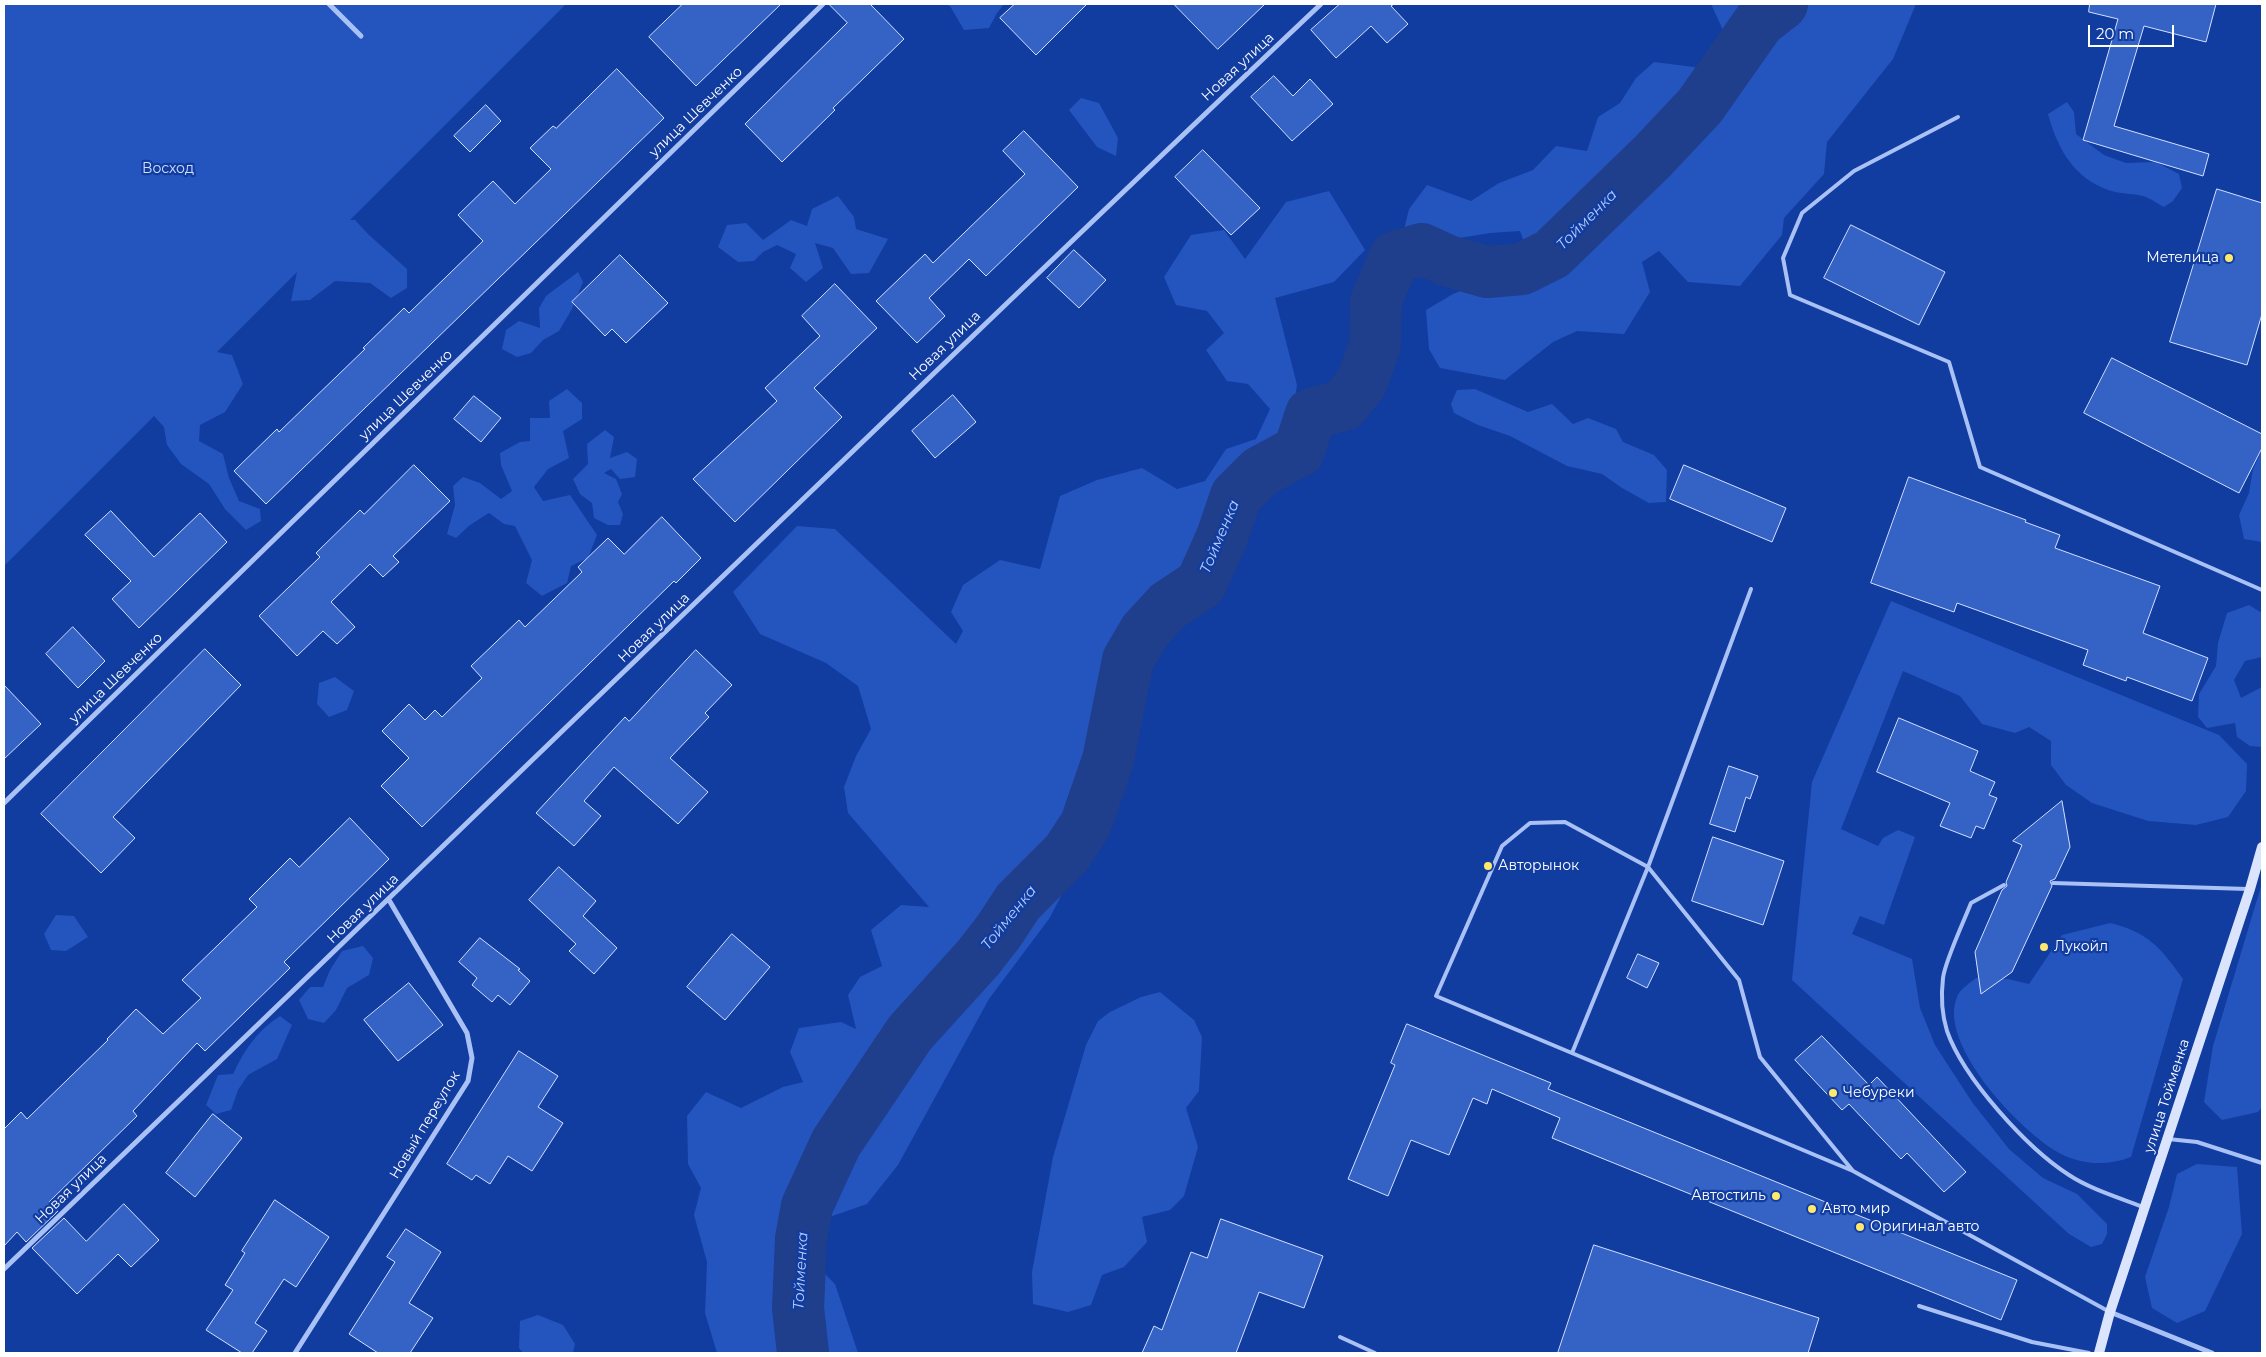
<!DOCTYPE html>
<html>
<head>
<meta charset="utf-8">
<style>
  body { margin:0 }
  #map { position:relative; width:2266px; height:1357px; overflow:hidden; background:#113ca0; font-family:Montserrat,sans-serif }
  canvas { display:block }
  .frame { position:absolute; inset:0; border:5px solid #fff; pointer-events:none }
  .scale { position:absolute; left:2088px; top:25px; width:86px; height:22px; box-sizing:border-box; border:2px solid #fff; border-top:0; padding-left:6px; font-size:15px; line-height:18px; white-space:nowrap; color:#fff; -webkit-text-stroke:4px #113ca0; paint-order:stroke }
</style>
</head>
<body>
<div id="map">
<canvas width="2266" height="1357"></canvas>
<div class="frame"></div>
<div class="scale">20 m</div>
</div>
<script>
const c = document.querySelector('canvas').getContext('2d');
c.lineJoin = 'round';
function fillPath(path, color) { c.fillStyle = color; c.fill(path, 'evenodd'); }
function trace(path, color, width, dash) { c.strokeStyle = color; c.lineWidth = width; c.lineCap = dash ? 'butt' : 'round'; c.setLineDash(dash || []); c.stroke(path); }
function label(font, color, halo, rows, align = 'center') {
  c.font = font + ' Montserrat,sans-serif'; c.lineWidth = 4.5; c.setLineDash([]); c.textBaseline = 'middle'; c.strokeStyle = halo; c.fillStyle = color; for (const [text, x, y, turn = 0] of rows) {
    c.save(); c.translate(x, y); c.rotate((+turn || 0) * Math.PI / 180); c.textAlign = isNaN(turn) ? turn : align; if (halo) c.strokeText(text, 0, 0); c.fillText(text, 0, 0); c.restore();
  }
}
fillPath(new Path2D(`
  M 4,4 L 566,4 L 350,220 L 355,220 L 369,235 L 407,269 L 407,288 L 391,298 L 370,283 L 335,281 L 310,300 L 291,301 L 297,272 L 217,352 L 232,355 L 243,384 L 225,412 L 200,425 L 199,441 L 223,454 L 229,478 L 239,501 L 260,509 L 261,521 L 246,530 L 225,509 L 209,484 L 181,464 L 167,445 L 164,427 L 154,416 L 4,566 Z
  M 945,4 L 1004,4 L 997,13 L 989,28 L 964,30 L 950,6 Z
  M 1711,4 L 1916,4 L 1893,59 L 1827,142 L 1824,174 L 1784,218 L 1782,235 L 1740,286 L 1688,282 L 1659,251 L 1642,262 L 1650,292 L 1624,334 L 1577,331 L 1553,342 L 1505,380 L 1440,368 L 1429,349 L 1426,310 C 1435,305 1444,299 1453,294 C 1488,279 1542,286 1520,231 L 1490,233 L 1435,242 L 1403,234 L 1409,209 L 1427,185 L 1471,201 L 1499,183 L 1533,170 L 1556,146 L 1587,151 L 1598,117 L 1620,103 L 1636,78 L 1654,62 L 1702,68 L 1698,104 L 1670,132 L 1668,147 L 1678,143 L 1710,105 L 1736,81 L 1758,52 L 1726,37 Z
  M 1081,98 L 1099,103 L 1118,138 L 1116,156 L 1097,147 L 1069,110 Z
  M 2067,102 L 2074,112 L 2076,134 L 2104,155 L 2126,163 L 2156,162 L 2179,174 L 2182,188 L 2173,201 L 2164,207 C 2158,204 2150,198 2143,196 C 2130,193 2114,194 2101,187 C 2071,174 2056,144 2048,114 Z
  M 1329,191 L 1365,250 L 1334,282 L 1275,298 L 1297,385 L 1289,439 L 1261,472 L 1238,509 L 1209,517 L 1201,555 L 1179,591 L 1139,614 L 1067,799 L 1053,851 L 1069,881 L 1049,919 L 989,999 L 898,1165 L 867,1204 L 818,1221 L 811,1233 L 811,1250 L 826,1275 L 835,1284 L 858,1353 L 717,1353 L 705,1313 L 707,1262 L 694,1215 L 701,1188 L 688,1164 L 687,1116 L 706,1092 L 741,1108 L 783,1087 L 803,1082 L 790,1052 L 799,1028 L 841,1022 L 856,1029 L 848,995 L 860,977 L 882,966 L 871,930 L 901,905 L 929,907 L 848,813 L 844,787 L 856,756 L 871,729 L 858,686 L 826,663 L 760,634 L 733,592 L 797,526 L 835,529 L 956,644 L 963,631 L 951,612 L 963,585 L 1000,560 L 1040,569 L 1060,496 L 1097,480 L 1142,468 L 1177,489 L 1205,481 L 1226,449 L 1256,439 L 1270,409 L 1248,384 L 1227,381 L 1206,350 L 1224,333 L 1207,311 L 1176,305 L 1164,277 L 1191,235 L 1224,230 L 1245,259 L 1286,202 Z
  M 838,196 L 854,217 L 856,229 L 888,239 L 869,273 L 851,274 L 833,248 L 815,243 L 823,268 L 806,282 L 790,268 L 796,254 L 777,245 L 763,252 L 754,261 L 738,262 L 718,247 L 727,225 L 746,223 L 763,240 L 791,220 L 807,226 L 812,209 Z
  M 578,272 L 583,282 L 572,309 L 559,331 L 543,340 L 531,353 L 517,357 L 502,349 L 506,330 L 519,321 L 540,328 L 539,308 L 546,296 Z
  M 567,389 L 582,403 L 582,419 L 563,431 L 569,458 L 548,469 L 534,487 L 543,501 L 570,495 L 597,535 L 588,558 L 571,566 L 567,583 L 542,596 L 526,583 L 532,560 L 515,526 L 504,524 L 489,513 L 470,525 L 456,538 L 447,534 L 455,505 L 453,486 L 463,477 L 480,483 L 501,499 L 512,491 L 501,465 L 500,453 L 520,442 L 530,441 L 530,418 L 550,418 L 549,401 Z
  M 1475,389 L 1528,412 L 1552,404 L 1573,424 L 1588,418 L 1616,429 L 1623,442 L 1654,455 L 1667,470 L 1666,502 L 1649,503 L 1622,488 L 1602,474 L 1567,466 L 1510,436 L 1478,425 L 1454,413 L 1451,404 L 1457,390 Z
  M 605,430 L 614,437 L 610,458 L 627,452 L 637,459 L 635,477 L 620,479 L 611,469 L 604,473 L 616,479 L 622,494 L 618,502 L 623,514 L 620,525 L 608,525 L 594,518 L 592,503 L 580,494 L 573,479 L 588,464 L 587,444 Z
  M 2262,450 L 2262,542 L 2244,539 L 2239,515 L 2249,493 L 2253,469 Z
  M 1891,601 L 2219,735 L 2247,764 L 2246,791 L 2228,817 L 2196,825 L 2148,821 L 2092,803 L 2066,785 L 2051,765 L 2051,741 L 2029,727 L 2015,733 L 1982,724 L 1960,696 L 1903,671 L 1841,829 L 1878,846 L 1883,838 L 1898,830 L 1915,837 L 1884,925 L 1860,916 L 1852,934 L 1912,959 L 1920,1008 L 1935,1045 L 1972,1102 L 2009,1149 L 2043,1178 L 2077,1194 L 2107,1224 L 2107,1234 L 2102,1244 L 2091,1247 L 2069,1234 L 1792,980 L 1812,782 Z
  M 2249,605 L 2262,613 L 2262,657 L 2245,661 L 2234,680 L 2241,698 L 2262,687 L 2261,747 L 2250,746 L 2237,737 L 2235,723 L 2207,728 L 2198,717 L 2199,694 L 2216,666 L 2218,643 L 2227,613 Z
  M 335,677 L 354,691 L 347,710 L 329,717 L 317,704 L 319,683 Z
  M 2262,883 L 2262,1107 L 2258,1112 L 2222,1120 L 2204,1102 L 2213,1046 Z
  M 56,915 L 74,916 L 88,937 L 66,951 L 51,950 L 44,934 Z
  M 2110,923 C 2148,932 2161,948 2183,979 L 2131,1157 C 2108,1166 2083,1165 2061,1154 C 2021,1133 1937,1044 1957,997 C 1959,990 1970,983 1976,978 L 2008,979 L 2029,984 L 2062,935 Z
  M 363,946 L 373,958 L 369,975 L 347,988 L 336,1010 L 324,1023 L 308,1019 L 299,1000 L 310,987 L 323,987 L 330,970 L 342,951 Z
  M 1160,992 L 1194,1020 L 1202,1037 L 1199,1091 L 1186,1108 L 1198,1147 L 1184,1196 L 1170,1210 L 1142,1217 L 1147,1242 L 1124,1267 L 1102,1275 L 1091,1305 L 1068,1312 L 1033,1304 L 1032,1272 L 1053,1157 L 1086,1045 L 1098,1021 L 1110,1012 L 1141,997 Z
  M 280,1016 L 292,1025 L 277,1059 L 248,1075 L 238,1090 L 231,1110 L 216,1114 L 206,1105 L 218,1075 L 233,1074 C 244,1050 257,1031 280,1016 Z
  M 2197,1164 L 2237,1167 L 2242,1234 L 2205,1311 L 2177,1323 L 2152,1308 L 2145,1277 L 2169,1207 L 2177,1174 Z
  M 538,1315 L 563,1325 L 575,1344 L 573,1353 L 523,1353 L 519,1348 L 520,1321 Z`), '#2454be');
trace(new Path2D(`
  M 803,1353 L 798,1308 L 801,1239 L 807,1206 L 836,1143 L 910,1033 L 978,958 L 999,931 L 1018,902 L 1067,853 L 1086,824 L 1108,760 L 1128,660 L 1145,631 L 1168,606 L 1201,584 L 1222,537 L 1236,496 L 1260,472 L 1299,451 L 1311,414 L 1344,405 L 1362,382 L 1375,345 L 1376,301 L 1395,257 L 1422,249 L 1448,261 L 1487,272 L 1522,269 L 1552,254 L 1653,156 L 1700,106 L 1759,22 L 1782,4`), '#1f3e8b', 52);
const building = new Path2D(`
  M 683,4 L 781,4 L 696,86 L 649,37 Z
  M 829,4 L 870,4 L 904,39 L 833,108 L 835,110 L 782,162 L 745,124 L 847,23 Z
  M 1015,4 L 1087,4 L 1036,55 L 1000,18 Z
  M 1174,4 L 1265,4 L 1218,49 Z
  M 1340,4 L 1394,4 L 1391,6 L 1408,24 L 1387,43 L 1371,26 L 1336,58 L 1311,30 Z
  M 2090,4 L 2216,4 L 2206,42 L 2144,26 L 2114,126 L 2209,154 L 2203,176 L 2083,140 L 2118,19 L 2089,12 Z
  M 617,69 L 664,118 L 266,504 L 234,471 L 277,429 L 279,432 L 365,349 L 363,348 L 404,308 L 409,313 L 483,241 L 458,215 L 493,181 L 515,204 L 551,169 L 530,148 L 553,126 L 556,128 Z
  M 1274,76 L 1293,96 L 1310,79 L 1333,104 L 1292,141 L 1251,97 Z
  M 486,105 L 501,121 L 470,152 L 454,136 Z
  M 1024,131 L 1078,187 L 986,276 L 969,259 L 929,298 L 945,316 L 917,343 L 876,301 L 925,254 L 933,263 L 1025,174 L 1003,151 Z
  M 1203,150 L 1260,208 L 1231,235 L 1175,177 Z
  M 2217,189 L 2262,203 L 2262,314 L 2247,365 L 2170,342 Z
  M 1851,225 L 1945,272 L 1919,325 L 1824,278 Z
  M 1074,250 L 1106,280 L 1079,308 L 1047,278 Z
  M 620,255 L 668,303 L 626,343 L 612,329 L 605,336 L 572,302 Z
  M 835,284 L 877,328 L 814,388 L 842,417 L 735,522 L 693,479 L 777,401 L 765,388 L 820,336 L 802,316 Z
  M 2112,358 L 2262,434 L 2262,448 L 2239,493 L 2084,413 Z
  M 953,395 L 976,422 L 935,458 L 912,431 Z
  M 474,396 L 501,418 L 481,442 L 454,419 Z
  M 414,465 L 450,501 L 393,556 L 399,562 L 383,577 L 370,564 L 331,602 L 355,627 L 337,644 L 323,631 L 297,656 L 259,616 L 320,557 L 316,553 L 360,510 L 364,514 Z
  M 1684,465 L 1786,508 L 1772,542 L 1670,499 Z
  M 1909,477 L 2026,520 L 2025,522 L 2060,535 L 2055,548 L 2160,586 L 2143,633 L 2208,658 L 2192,701 L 2127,677 L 2126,681 L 2083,665 L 2088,650 L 1957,603 L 1954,612 L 1871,583 Z
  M 111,511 L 154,557 L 200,513 L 227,542 L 139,628 L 112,599 L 131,581 L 85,535 Z
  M 662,517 L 701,558 L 676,583 L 674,581 L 422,827 L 381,786 L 409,758 L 382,731 L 409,704 L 425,720 L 435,710 L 442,717 L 482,678 L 471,666 L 519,620 L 525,627 L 582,572 L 578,567 L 608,538 L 624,554 Z
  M 73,627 L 105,661 L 78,688 L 46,654 Z
  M 205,649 L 241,685 L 113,817 L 135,838 L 101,873 L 41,814 Z
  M 696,650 L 732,685 L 705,713 L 709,717 L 670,758 L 708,792 L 678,824 L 614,767 L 584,801 L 601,816 L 574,846 L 536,813 L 625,717 L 629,721 Z
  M 4,685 L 41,724 L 4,759 Z
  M 1899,718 L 1978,751 L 1970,771 L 1995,782 L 1989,795 L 1997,798 L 1984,829 L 1976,826 L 1971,838 L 1940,826 L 1950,803 L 1877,772 Z
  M 1729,766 L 1758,776 L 1750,799 L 1746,797 L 1735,832 L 1710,824 Z
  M 2062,801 L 2070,847 L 2055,879 L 2050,881 L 2052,886 L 2012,972 L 1981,994 L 1975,952 L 2002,890 L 2007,886 L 2006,882 L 2022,845 L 2013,841 Z
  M 350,818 L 389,859 L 284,962 L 290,968 L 205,1051 L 197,1043 L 133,1111 L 137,1116 L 49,1202 L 58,1211 L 26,1242 L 17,1232 L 4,1246 L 4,1129 L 21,1112 L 27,1119 L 108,1040 L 107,1039 L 136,1009 L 163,1034 L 201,998 L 182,980 L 257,907 L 249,899 L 290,858 L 299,867 Z
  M 1713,837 L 1784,861 L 1763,925 L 1692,901 Z
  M 559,867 L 596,901 L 583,916 L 617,948 L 594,974 L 569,951 L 576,944 L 529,900 Z
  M 732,934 L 770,967 L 725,1020 L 687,987 Z
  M 480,938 L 520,969 L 518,970 L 530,981 L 510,1005 L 498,995 L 492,1002 L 472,985 L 477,978 L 459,962 Z
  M 1638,954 L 1659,963 L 1647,988 L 1627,978 Z
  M 409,983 L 443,1025 L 398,1061 L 364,1020 Z
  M 1407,1024 L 1551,1083 L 1548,1089 L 2017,1280 L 2001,1320 L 1552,1138 L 1560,1118 L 1492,1089 L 1487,1104 L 1473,1098 L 1449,1155 L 1411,1140 L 1388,1196 L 1348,1179 L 1395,1065 L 1391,1063 Z
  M 1822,1036 L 1869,1085 L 1877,1077 L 1966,1172 L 1944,1192 L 1907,1153 L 1901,1159 L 1849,1104 L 1842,1110 L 1795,1060 Z
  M 519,1051 L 558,1076 L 538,1107 L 563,1123 L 532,1171 L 508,1156 L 490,1184 L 476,1175 L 472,1180 L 447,1164 Z
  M 213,1114 L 242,1138 L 195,1197 L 166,1173 Z
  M 275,1200 L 329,1237 L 296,1287 L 284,1279 L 255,1323 L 267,1331 L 252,1353 L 242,1353 L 206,1330 L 233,1290 L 225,1285 L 245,1253 L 242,1251 Z
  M 124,1204 L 159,1240 L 131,1267 L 118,1254 L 77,1294 L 32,1248 L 64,1218 L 86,1241 Z
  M 1221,1219 L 1323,1256 L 1304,1308 L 1259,1292 L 1236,1353 L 1142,1353 L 1154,1326 L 1162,1330 L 1191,1252 L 1207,1258 Z
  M 406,1229 L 441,1252 L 409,1303 L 433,1318 L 410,1353 L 378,1353 L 349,1334 L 395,1262 L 387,1257 Z
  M 1594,1245 L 1819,1318 L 1808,1353 L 1558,1353 Z`);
fillPath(building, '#3562c5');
trace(building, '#d2e0fe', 1);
trace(new Path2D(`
  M 1958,117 L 1854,171 L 1802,213 L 1783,258 L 1790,295 L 1949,362 L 1980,467 L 2262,590
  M 2053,883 L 2248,889
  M 2004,885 L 1971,903 C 1964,921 1945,961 1943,978 C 1941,995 1942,1015 1947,1031 C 1964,1079 2027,1148 2069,1175 C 2090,1189 2120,1198 2143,1207
  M 1572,1053 L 1648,867 L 1751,589
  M 2168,1139 L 2197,1142 L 2262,1163
  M 1853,1171 L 1436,996 L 1502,846 L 1530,823 L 1565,822 L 1648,867 L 1739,980 L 1760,1057 L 1853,1171 L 2108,1311
  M 1919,1306 L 2032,1342 L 2089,1353
  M 1340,1337 L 1375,1353`), '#a9c1f5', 4);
trace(new Path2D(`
  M 329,4 L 361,36
  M 4,803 L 823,4
  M 4,1269 C 443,848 879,422 1321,4
  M 2110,1312 L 2212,1353
  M 295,1353 L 468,1081 L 472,1058 L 467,1033 L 389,900`), '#a9c1f5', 5);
trace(new Path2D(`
  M 2099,1353 L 2110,1312 L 2250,889 L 2262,847`), '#dae4fd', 10);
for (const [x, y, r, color] of [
  [2229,258,5,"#ffe96d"],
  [1488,866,5,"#ffe96d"],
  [2044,947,5,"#ffe96d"],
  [1833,1093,5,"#ffe96d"],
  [1776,1196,5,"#ffe96d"],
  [1812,1209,5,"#ffe96d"],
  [1860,1227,5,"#ffe96d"]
]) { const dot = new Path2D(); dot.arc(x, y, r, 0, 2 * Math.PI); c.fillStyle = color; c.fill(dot); trace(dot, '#113ca0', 2); }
label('14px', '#fff', '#113ca0', [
  ["Новая улица",1238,67,-43],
  ["улица Шевченко",696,112,-44],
  ["Новая улица",945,346,-44],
  ["улица Шевченко",406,395,-44],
  ["Новая улица",654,628,-44],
  ["улица Шевченко",116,678,-44],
  ["Новая улица",363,909,-44],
  ["улица Тойменка",2167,1096,-72],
  ["Новый переулок",425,1125,-59],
  ["Новая улица",71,1189,-44]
]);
label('14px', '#d2e0fe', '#113ca0', [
  ["Восход",168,169]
]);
label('14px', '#fff', '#113ca0', [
  ["Метелица",2219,258,"right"],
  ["Авторынок",1498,866],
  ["Лукойл",2054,947],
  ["Чебуреки",1843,1093],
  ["Автостиль",1766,1196,"right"],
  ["Авто мир",1822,1209],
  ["Оригинал авто",1870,1227]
], 'left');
label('italic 15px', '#b6ccfb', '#113ca0', [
  ["Тойменка",1587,220,-45],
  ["Тойменка",1220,537,-67],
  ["Тойменка",1009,918,-51],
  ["Тойменка",801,1271,-87]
]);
</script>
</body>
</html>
